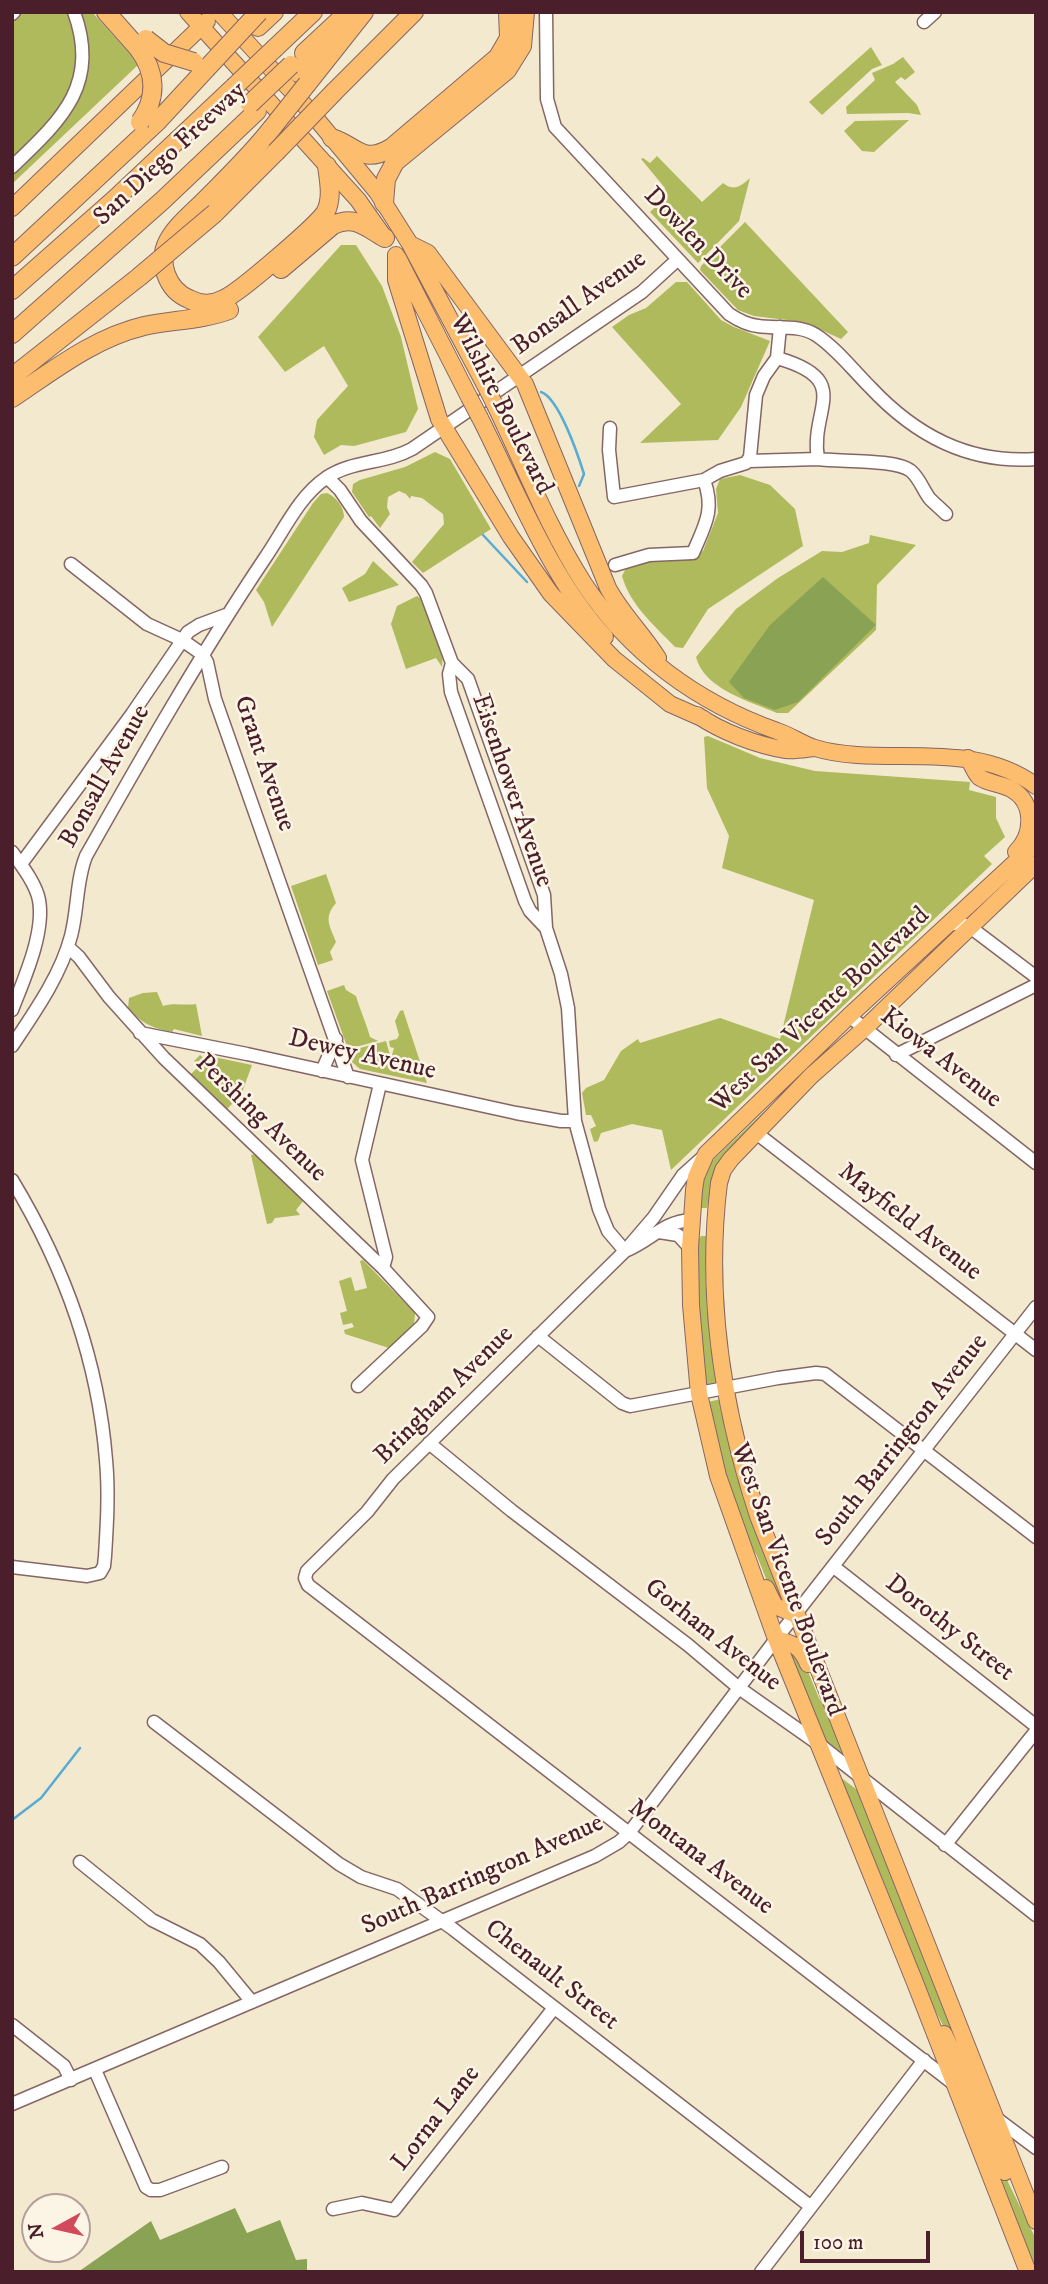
<!DOCTYPE html>
<html>
<head>
<meta charset="utf-8">
<style>
  body { margin:0 }
  #map { position:relative; width:1048px; height:2284px; overflow:hidden; background:#f2e9ce; font-family:"IM FELL DW Pica",serif }
  canvas { display:block }
  .frame { position:absolute; inset:0; border:14px solid #4a1f2b; pointer-events:none }
  .north { position:absolute; left:21px; top:2193px; width:70px; height:70px; box-sizing:border-box; background:#fcf5e5; border:2px solid #b59f9b; border-radius:50%; rotate:262deg; font-size:19px; font-weight:700; line-height:28px; text-align:center; color:#4a1f2b }
  .north::after { content:''; display:block; margin:auto; width:24px; height:32px; background:#d1495b; clip-path:polygon(50% 0,100% 100%,50% 72%,0 100%) }
  .scale { position:absolute; left:800px; top:2231px; width:130px; height:32px; box-sizing:border-box; border:4px solid #4a1f2b; border-top:0; padding-left:9px; font-size:21px; line-height:24px; white-space:nowrap; color:#4a1f2b; -webkit-text-stroke:5px #fcf5e5; paint-order:stroke }
</style>
</head>
<body>
<div id="map">
<canvas width="1048" height="2284"></canvas>
<div class="frame"></div>
<div class="north">N</div>
<div class="scale">100 m</div>
</div>
<script>
const c = document.querySelector('canvas').getContext('2d');
c.lineJoin = 'round';
function fillPath(path, color) { c.fillStyle = color; c.fill(path, 'evenodd'); }
function trace(path, color, width, dash) { c.strokeStyle = color; c.lineWidth = width; c.lineCap = dash ? 'butt' : 'round'; c.setLineDash(dash || []); c.stroke(path); }
function label(font, color, halo, rows, align = 'center') {
  c.font = font + ' "IM FELL DW Pica",serif'; c.lineWidth = 5; c.setLineDash([]); c.textBaseline = 'middle'; c.strokeStyle = halo; c.fillStyle = color; for (const [text, x, y, turn = 0] of rows) {
    c.save(); c.translate(x, y); c.rotate((+turn || 0) * Math.PI / 180); c.textAlign = isNaN(turn) ? turn : align; if (halo) c.strokeText(text, 0, 0); c.fillText(text, 0, 0); c.restore();
  }
}
fillPath(new Path2D(`
  M 12,12 L 92,12 L 139,64 L 12,184 Z
  M 871,47 L 882,65 L 872,69 L 822,115 L 809,102 Z
  M 903,57 L 915,72 L 905,80 L 901,77 L 895,82 L 917,105 L 921,115 L 908,113 L 847,114 L 846,107 L 875,80 L 872,73 L 893,64 Z
  M 909,120 L 874,152 L 862,151 L 844,131 L 855,121 Z
  M 657,156 L 702,202 L 723,183 C 734,192 741,186 750,178 L 739,221 L 698,263 L 650,212 L 662,201 L 665,188 L 641,159 L 643,158 L 650,163 Z
  M 745,222 L 848,332 L 841,339 L 804,322 L 754,316 L 738,310 L 700,270 L 701,266 Z
  M 341,245 L 356,245 L 382,286 L 401,337 L 418,409 L 406,432 L 354,446 L 341,445 L 324,455 L 314,437 L 317,420 L 348,386 L 324,346 L 285,372 L 258,337 Z
  M 676,282 L 687,282 L 721,320 L 734,327 L 770,341 L 741,407 L 718,440 L 640,443 L 681,404 L 612,327 L 629,315 L 646,308 Z
  M 435,452 L 450,459 L 491,529 L 423,573 L 412,562 L 444,524 L 443,514 L 422,498 L 411,496 L 410,499 L 406,494 L 399,491 L 388,497 L 387,507 L 390,514 L 380,528 L 371,516 L 369,517 L 352,492 L 353,484 L 360,480 L 405,467 Z
  M 740,475 L 770,485 L 795,509 L 803,546 L 708,609 L 683,648 L 675,647 C 655,626 630,605 622,576 L 626,568 L 648,561 L 686,559 L 703,551 L 718,513 L 716,489 L 720,479 Z
  M 327,493 C 336,497 344,507 344,517 L 272,627 L 264,602 L 256,590 L 313,503 L 321,494 Z
  M 870,535 L 916,545 L 877,585 L 876,630 L 788,713 L 777,713 C 749,701 704,689 696,657 L 736,609 L 778,578 L 822,551 L 842,552 L 869,543 Z
  M 373,561 L 399,585 L 349,602 L 342,588 L 365,574 Z
  M 417,596 L 422,599 L 443,654 L 442,667 L 436,658 L 406,669 L 391,624 L 397,606 Z
  M 708,736 L 760,758 L 815,771 L 970,782 L 969,790 L 996,797 L 996,818 L 1005,837 L 984,856 L 992,864 L 671,1170 L 662,1130 L 632,1124 L 601,1133 L 598,1141 L 594,1142 L 590,1129 L 596,1126 L 591,1115 L 586,1115 L 582,1093 L 586,1088 L 604,1080 L 621,1051 L 638,1039 L 640,1043 L 720,1018 L 780,1039 L 814,900 L 722,868 L 729,836 L 707,788 L 704,737 Z
  M 326,874 L 336,903 C 323,918 330,926 336,942 L 330,952 L 333,960 L 318,965 L 291,886 Z
  M 344,985 L 346,990 L 356,996 C 360,1010 366,1022 370,1037 L 378,1041 L 348,1049 L 327,991 Z
  M 157,992 L 163,1006 C 174,1002 184,1006 196,1004 L 202,1036 L 174,1029 L 172,1032 C 150,1027 143,1024 128,1008 L 129,998 L 143,993 Z
  M 403,1010 L 427,1083 L 360,1069 L 352,1062 L 349,1051 L 386,1041 L 390,1055 L 392,1055 L 394,1048 L 390,1047 L 389,1041 L 397,1039 L 399,1035 L 395,1021 L 400,1011 Z
  M 843,1037 L 846,1040 L 718,1163 L 712,1176 L 707,1208 L 698,1208 C 698,1191 703,1174 713,1160 Z
  M 200,1055 L 212,1065 L 214,1057 L 252,1065 L 241,1095 L 227,1109 L 190,1075 L 199,1066 L 194,1061 Z
  M 256,1154 L 304,1200 L 296,1210 L 300,1215 L 275,1218 L 272,1223 L 267,1224 L 251,1155 Z
  M 701,1236 L 708,1236 L 718,1379 L 717,1382 L 707,1384 L 704,1382 L 699,1339 L 696,1243 Z
  M 363,1260 L 415,1313 L 414,1326 L 389,1348 L 345,1334 L 344,1330 L 354,1327 L 352,1323 L 343,1325 L 340,1313 L 347,1311 L 339,1281 L 351,1277 L 355,1291 L 367,1288 L 360,1261 Z
  M 721,1399 L 787,1604 L 773,1596 L 757,1556 L 743,1532 L 729,1494 L 708,1402 Z
  M 788,1647 L 801,1655 L 819,1698 L 829,1714 L 845,1755 L 824,1739 Z
  M 840,1777 L 860,1792 L 974,2081 L 968,2075 L 929,1998 Z
  M 981,2127 L 1036,2239 L 1036,2272 L 1033,2272 Z`), '#aeba5c');
fillPath(new Path2D(`
  M 823,577 L 876,625 L 798,702 L 775,710 L 744,698 L 729,682 L 770,625 Z
  M 235,2208 L 247,2233 L 280,2220 L 296,2260 L 307,2259 L 307,2272 L 78,2272 L 151,2221 L 160,2240 Z`), '#8aa254');
trace(new Path2D(`
  M 541,392 C 559,398 578,455 584,474 L 579,486
  M 483,535 L 527,582
  M 12,1820 L 41,1798 L 80,1748`), '#58abd3', 2.5);
const minor = new Path2D(`
  M 546,12 L 547,99 L 555,127 L 729,314 C 738,320 747,325 758,326 C 777,329 799,324 816,335 C 836,348 853,370 870,387 C 915,435 968,464 1036,459
  M 12,14 L 14,12
  M 924,22 L 935,12
  M 12,167 C 60,121 101,85 74,12
  M 777,358 C 855,380 809,409 818,459 C 841,462 896,459 911,471 C 920,479 923,490 930,499 C 935,504 941,509 946,514
  M 610,428 L 609,450 L 614,497 L 704,480 L 720,471 L 746,463 L 750,457 L 756,395 L 764,376 L 777,358 L 780,327
  M 749,461 L 818,459
  M 327,477 L 340,490 L 361,521 L 421,585 L 426,593 L 452,663 L 468,679 L 544,895 L 546,928 L 561,974 L 568,1008 L 575,1121 L 599,1209 L 608,1231 L 625,1251
  M 71,564 L 147,624 L 182,640 L 202,654 L 207,662 L 215,699 L 348,1077
  M 615,565 L 649,555 L 693,553 C 705,525 715,510 704,480
  M 452,663 L 449,674 L 451,692 L 525,901 L 530,911 L 546,928
  M 12,852 C 22,866 36,884 39,900 C 45,933 24,979 12,1010
  M 21,864 L 132,714 L 188,632 L 199,625 L 226,615
  M 948,925 L 959,923 L 970,927 L 1036,977
  M 68,947 L 79,957 L 109,997 L 164,1058 L 383,1268 L 428,1317 L 422,1326 L 358,1386
  M 849,1016 L 1036,1163
  M 140,1033 L 247,1054 L 516,1113 L 561,1121 L 575,1121
  M 12,1046 C 34,1013 61,975 71,936 C 78,910 76,881 86,856 C 143,755 200,655 265,558 C 283,532 299,496 326,478 C 352,460 385,464 412,449 L 642,292 L 677,260
  M 896,1055 L 1036,985
  M 322,1071 L 336,1039
  M 380,1084 L 362,1160 L 386,1257 L 383,1268
  M 755,1132 L 1036,1350
  M 703,1157 L 683,1175 L 654,1217 L 625,1251 L 393,1479 L 367,1512 L 307,1571 L 305,1578 L 308,1585 L 954,2084
  M 12,1180 C 64,1266 98,1359 106,1460 C 109,1492 107,1524 105,1556 L 104,1566 L 100,1573 L 87,1576 L 12,1567
  M 659,1232 L 678,1235 L 690,1248
  M 625,1251 C 652,1240 662,1222 691,1220
  M 538,1336 L 622,1403 L 630,1406 L 778,1378 L 816,1373 L 825,1374 L 1036,1537
  M 429,1443 L 512,1511 L 688,1645 L 739,1688 L 820,1745 L 1036,1915
  M 834,1567 L 1036,1726
  M 154,1722 L 339,1864 L 361,1877 L 397,1889 L 453,1929 L 810,2206
  M 945,1845 L 1036,1731
  M 80,1862 L 152,1920 L 200,1944 L 219,1962 L 252,2002
  M 12,2025 L 64,2066 L 71,2080
  M 95,2070 L 146,2187 L 151,2190 L 160,2190 L 222,2167
  M 12,2104 L 595,1856 L 619,1842 L 629,1833 L 776,1639 L 1036,1307
  M 996,2118 L 1036,2148
  M 333,2209 L 362,2203 L 394,2210 L 554,2008
  M 761,2272 L 924,2060`);
const major = new Path2D(`
  M 188,12 L 358,200 L 384,237
  M 219,12 L 309,110 L 377,192 L 410,244 L 485,385
  M 12,208 L 207,21
  M 410,244 L 428,253 L 525,384 L 608,588 C 622,614 643,634 658,658
  M 396,255 L 396,280 L 439,419 L 511,537 L 551,594 L 614,659 L 670,704 L 704,719
  M 398,258 L 469,397
  M 496,407 C 524,465 548,527 583,582 C 629,653 698,703 777,731 C 790,735 802,744 815,748 C 828,752 843,754 857,755 C 918,759 984,747 1036,786
  M 480,418 C 516,489 551,579 605,637
  M 697,715 C 722,732 756,745 786,750 C 795,751 805,749 814,748
  M 968,758 C 971,763 975,773 979,777 C 987,783 1002,784 1011,789 C 1035,802 1034,834 1016,852
  M 1036,864 L 864,1029 L 811,1076 L 731,1159 L 723,1170 L 719,1183 C 705,1295 723,1410 758,1516 L 1036,2221
  M 766,1588 L 775,1606 L 796,1615
  M 776,1639 C 793,1643 801,1647 808,1664
  M 944,2034 L 963,2074 L 983,2102
  M 965,2096 L 976,2110 L 1005,2172
  M 1028,2272 L 914,1980 L 776,1639 L 718,1476 L 699,1394 L 691,1305 L 690,1248 L 694,1190 L 696,1177 L 706,1154 L 849,1016 L 1036,843`);
const highway = new Path2D(`
  M 106,12 L 138,48
  M 258,27 L 274,12
  M 275,48 L 313,12
  M 304,53 L 348,12
  M 298,73 L 323,49
  M 307,84 L 364,12
  M 335,91 L 414,12
  M 272,128 C 251,155 227,178 203,202 C 191,214 176,226 168,241 C 157,262 167,290 189,299 C 200,305 213,305 224,299 C 239,293 316,226 325,213 C 333,199 329,181 327,166
  M 332,138 C 357,146 362,165 391,148 L 498,57 L 509,38 L 508,12
  M 384,203 L 386,179 L 395,162 L 507,70 L 522,46 L 525,12
  M 215,213 L 276,152
  M 12,257 L 157,122
  M 281,269 L 333,225 C 355,215 365,227 385,238
  M 12,290 L 115,199 L 234,87
  M 12,334 L 162,201 L 257,111
  M 12,377 L 139,277
  M 12,398 C 54,370 94,338 144,326 C 172,320 203,320 229,310`);
trace(minor, '#856664', 15);
trace(major, '#856664', 18);
trace(highway, '#856664', 20);
trace(minor, '#fff', 12);
trace(major, '#fcbd6f', 16);
trace(highway, '#fcbd6f', 18);
const majorBridge = new Path2D(`
  M 485,385 L 496,407
  M 469,397 L 480,418`);
const highwayBridge = new Path2D(`
  M 146,39 L 164,53 L 194,62
  M 138,48 C 156,72 158,97 140,122
  M 234,87 L 275,48
  M 250,104 L 291,65
  M 157,122 L 259,12
  M 272,128 L 307,84
  M 276,152 L 335,91
  M 139,277 L 215,213`);
trace(majorBridge, '#856664', 18, []);
trace(highwayBridge, '#856664', 20, []);
trace(majorBridge, '#fcbd6f', 16);
trace(highwayBridge, '#fcbd6f', 18);
label('26px', '#4a1f2b', '#fcf5e5', [
  ["San Diego Freeway",171,155,-43],
  ["Dowlen Drive",697,244,46],
  ["Bonsall Avenue",580,304,-36],
  ["Wilshire Boulevard",500,405,63],
  ["Grant Avenue",263,764,71],
  ["Bonsall Avenue",106,777,-61],
  ["Eisenhower Avenue",511,791,71],
  ["West San Vicente Boulevard",821,1011,-43],
  ["Dewey Avenue",362,1056,13],
  ["Kiowa Avenue",940,1059,38],
  ["Pershing Avenue",260,1119,44],
  ["Mayfield Avenue",909,1223,38],
  ["Bringham Avenue",445,1396,-45],
  ["South Barrington Avenue",903,1441,-52],
  ["West San Vicente Boulevard",786,1580,70],
  ["Dorothy Street",949,1629,38],
  ["Gorham Avenue",712,1636,38],
  ["Montana Avenue",700,1858,37],
  ["South Barrington Avenue",483,1876,-24],
  ["Chenault Street",551,1976,38],
  ["Lorna Lane",437,2119,-52]
]);
</script>
</body>
</html>
